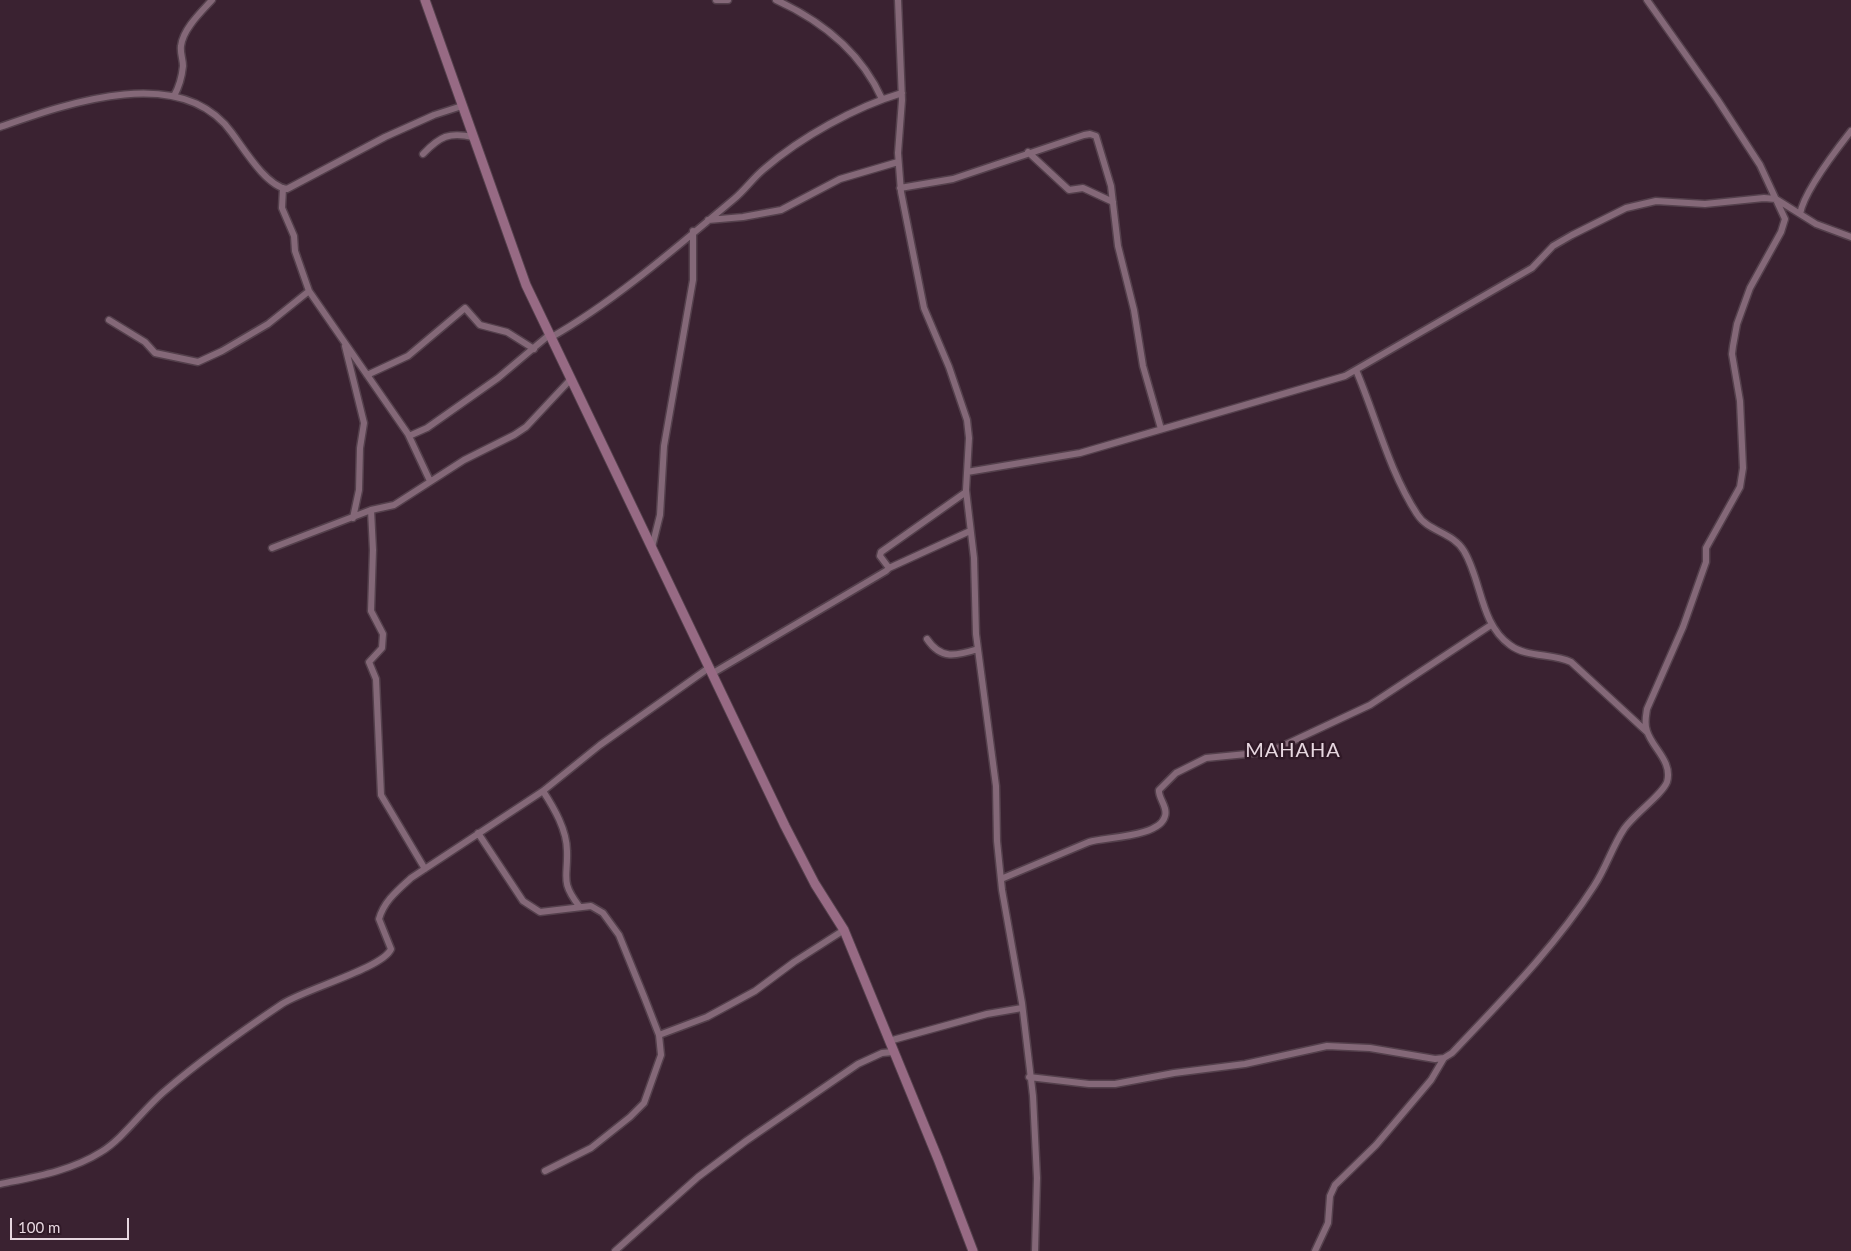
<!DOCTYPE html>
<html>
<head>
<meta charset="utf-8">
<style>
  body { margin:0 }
  #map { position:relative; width:1851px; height:1251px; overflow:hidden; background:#3a2231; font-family:Lato,sans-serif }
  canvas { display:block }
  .scale { position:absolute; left:10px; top:1218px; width:119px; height:22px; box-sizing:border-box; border:2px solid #e7d7e0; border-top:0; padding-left:6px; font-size:15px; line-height:18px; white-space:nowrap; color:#e7d7e0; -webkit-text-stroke:4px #301927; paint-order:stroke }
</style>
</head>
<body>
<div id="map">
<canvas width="1851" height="1251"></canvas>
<div class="scale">100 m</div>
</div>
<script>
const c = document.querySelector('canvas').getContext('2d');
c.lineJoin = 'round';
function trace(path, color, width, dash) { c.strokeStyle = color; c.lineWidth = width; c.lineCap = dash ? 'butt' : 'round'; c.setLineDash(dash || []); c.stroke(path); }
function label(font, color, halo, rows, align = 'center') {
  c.font = font + ' Lato,sans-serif'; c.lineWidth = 5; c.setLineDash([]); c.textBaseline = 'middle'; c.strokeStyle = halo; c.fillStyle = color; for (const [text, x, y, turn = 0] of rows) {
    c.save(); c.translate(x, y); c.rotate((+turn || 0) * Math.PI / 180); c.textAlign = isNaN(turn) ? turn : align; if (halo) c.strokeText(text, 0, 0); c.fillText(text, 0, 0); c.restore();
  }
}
const minor = new Path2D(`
  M 716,0 L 728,0
  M 776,0 C 822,21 861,52 882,99
  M 898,0 L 902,100 L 898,153 L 901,192 L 924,308 L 949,367 L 967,420 L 969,438 L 966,490 L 974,558 L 976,634 L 996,786 L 997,841 L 1002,890 L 1022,1003 L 1033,1096 L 1037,1178 L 1035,1251
  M 174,96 C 179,87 182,76 183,66 C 183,59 180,53 181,46 C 183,29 201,12 212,0
  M 0,127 C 66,104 181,62 232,133 C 244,149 266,186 287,189 L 385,137 L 434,115 L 462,106
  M 1028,152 L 1069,190 L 1083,188 L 1113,202
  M 423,154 C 440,136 449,132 473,137
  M 283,188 L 282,208 L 294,236 L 295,251 L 309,291 L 408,434 L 430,481
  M 900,188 L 953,179 L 1084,135 L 1090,134 L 1096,136 L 1111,186 L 1118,246 L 1134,310 L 1143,366 L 1161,429
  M 1800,214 C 1804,191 1836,150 1851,131
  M 708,220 L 743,217 L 781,210 L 840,179 L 898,162
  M 109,320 L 145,342 L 155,353 L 198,362 L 222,351 L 268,324 L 309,291
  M 550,338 C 614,302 678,246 734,199 C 745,190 753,178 764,169 C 801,137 855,107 902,93
  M 345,346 L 364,423 L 360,448 L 359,490 L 353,518
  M 1356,370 C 1376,417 1389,471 1417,514 C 1428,532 1453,532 1464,551 C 1482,581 1480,624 1510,645 C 1527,658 1552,653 1571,662 L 1647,732
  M 367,375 L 408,356 L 465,308 L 480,325 L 507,332 L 534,349
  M 409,436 L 427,428 L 498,378 L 549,335
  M 967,472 L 1080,453 L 1345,376 L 1532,268 L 1553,246 L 1572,235 L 1626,208 L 1656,201 L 1705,204 L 1764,198 L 1776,199 L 1816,224 L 1851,237
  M 371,510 L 373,550 L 371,611 L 383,634 L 382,648 L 369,662 L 376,679 L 381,795 L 425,869
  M 652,547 L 660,515 L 664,446 L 693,280 L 693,231
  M 272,548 L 371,510 L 394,505 L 464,460 L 514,435 L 526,427 L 570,380
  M 889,568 L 970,531
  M 927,639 C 941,660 956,656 978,649
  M 713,673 L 886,571 L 889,568 L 880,556 L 881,552 L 966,492
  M 543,791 C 554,808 567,830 567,851 C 568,878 560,881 579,906
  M 478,833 L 523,901 L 540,912 L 591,906 L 603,913 L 619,935 L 645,999 L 659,1035 L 661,1055 L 644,1103 L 630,1117 L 591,1148 L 545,1171
  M 1001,879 L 1089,842 C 1106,837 1160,837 1165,816 C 1168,807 1158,798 1159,790 L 1176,773 L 1206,758 L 1267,752 L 1278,748 L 1370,705 L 1491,625
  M 659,1035 L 707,1017 L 755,991 L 794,962 L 844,930
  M 889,1041 L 987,1014 L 1022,1008
  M 1029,1077 L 1089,1084 L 1115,1084 L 1174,1073 L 1245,1064 L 1327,1046 L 1370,1048 L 1435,1059 L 1444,1058 L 1452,1053 C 1501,1001 1555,947 1594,886 C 1606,868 1612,847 1624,829 C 1634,814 1662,795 1667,782 C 1673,761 1652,748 1647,731 C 1644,723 1646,716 1647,709 L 1683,627 L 1706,562 L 1706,548 L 1740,487 L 1743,468 L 1740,401 L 1732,354 L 1733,346 L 1737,324 L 1750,288 L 1781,232 L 1785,219 L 1760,165 L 1717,99 L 1647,0
  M 0,1184 C 34,1177 71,1171 101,1152 C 123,1139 144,1108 166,1090 C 202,1059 242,1031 282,1004 C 305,989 383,968 391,949 L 379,919 C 384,901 398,890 411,878 L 543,791 L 600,745 L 710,667
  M 615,1251 L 698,1177 L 746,1141 L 858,1064 L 882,1053 L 893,1052
  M 1315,1251 L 1328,1223 L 1330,1196 L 1335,1185 L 1376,1145 L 1431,1080 L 1444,1058`);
const secondary = new Path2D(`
  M 425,0 L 526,285 L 785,826 L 815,884 L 844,930 L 938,1159 L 973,1251`);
trace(minor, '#54404c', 9);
trace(secondary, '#54404c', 11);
trace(minor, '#846878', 6);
trace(secondary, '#976a84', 9);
c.letterSpacing = '1px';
label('20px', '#e7d7e0', '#301927', [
  ["MAHAHA",1293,751]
]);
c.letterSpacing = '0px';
</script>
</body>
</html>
